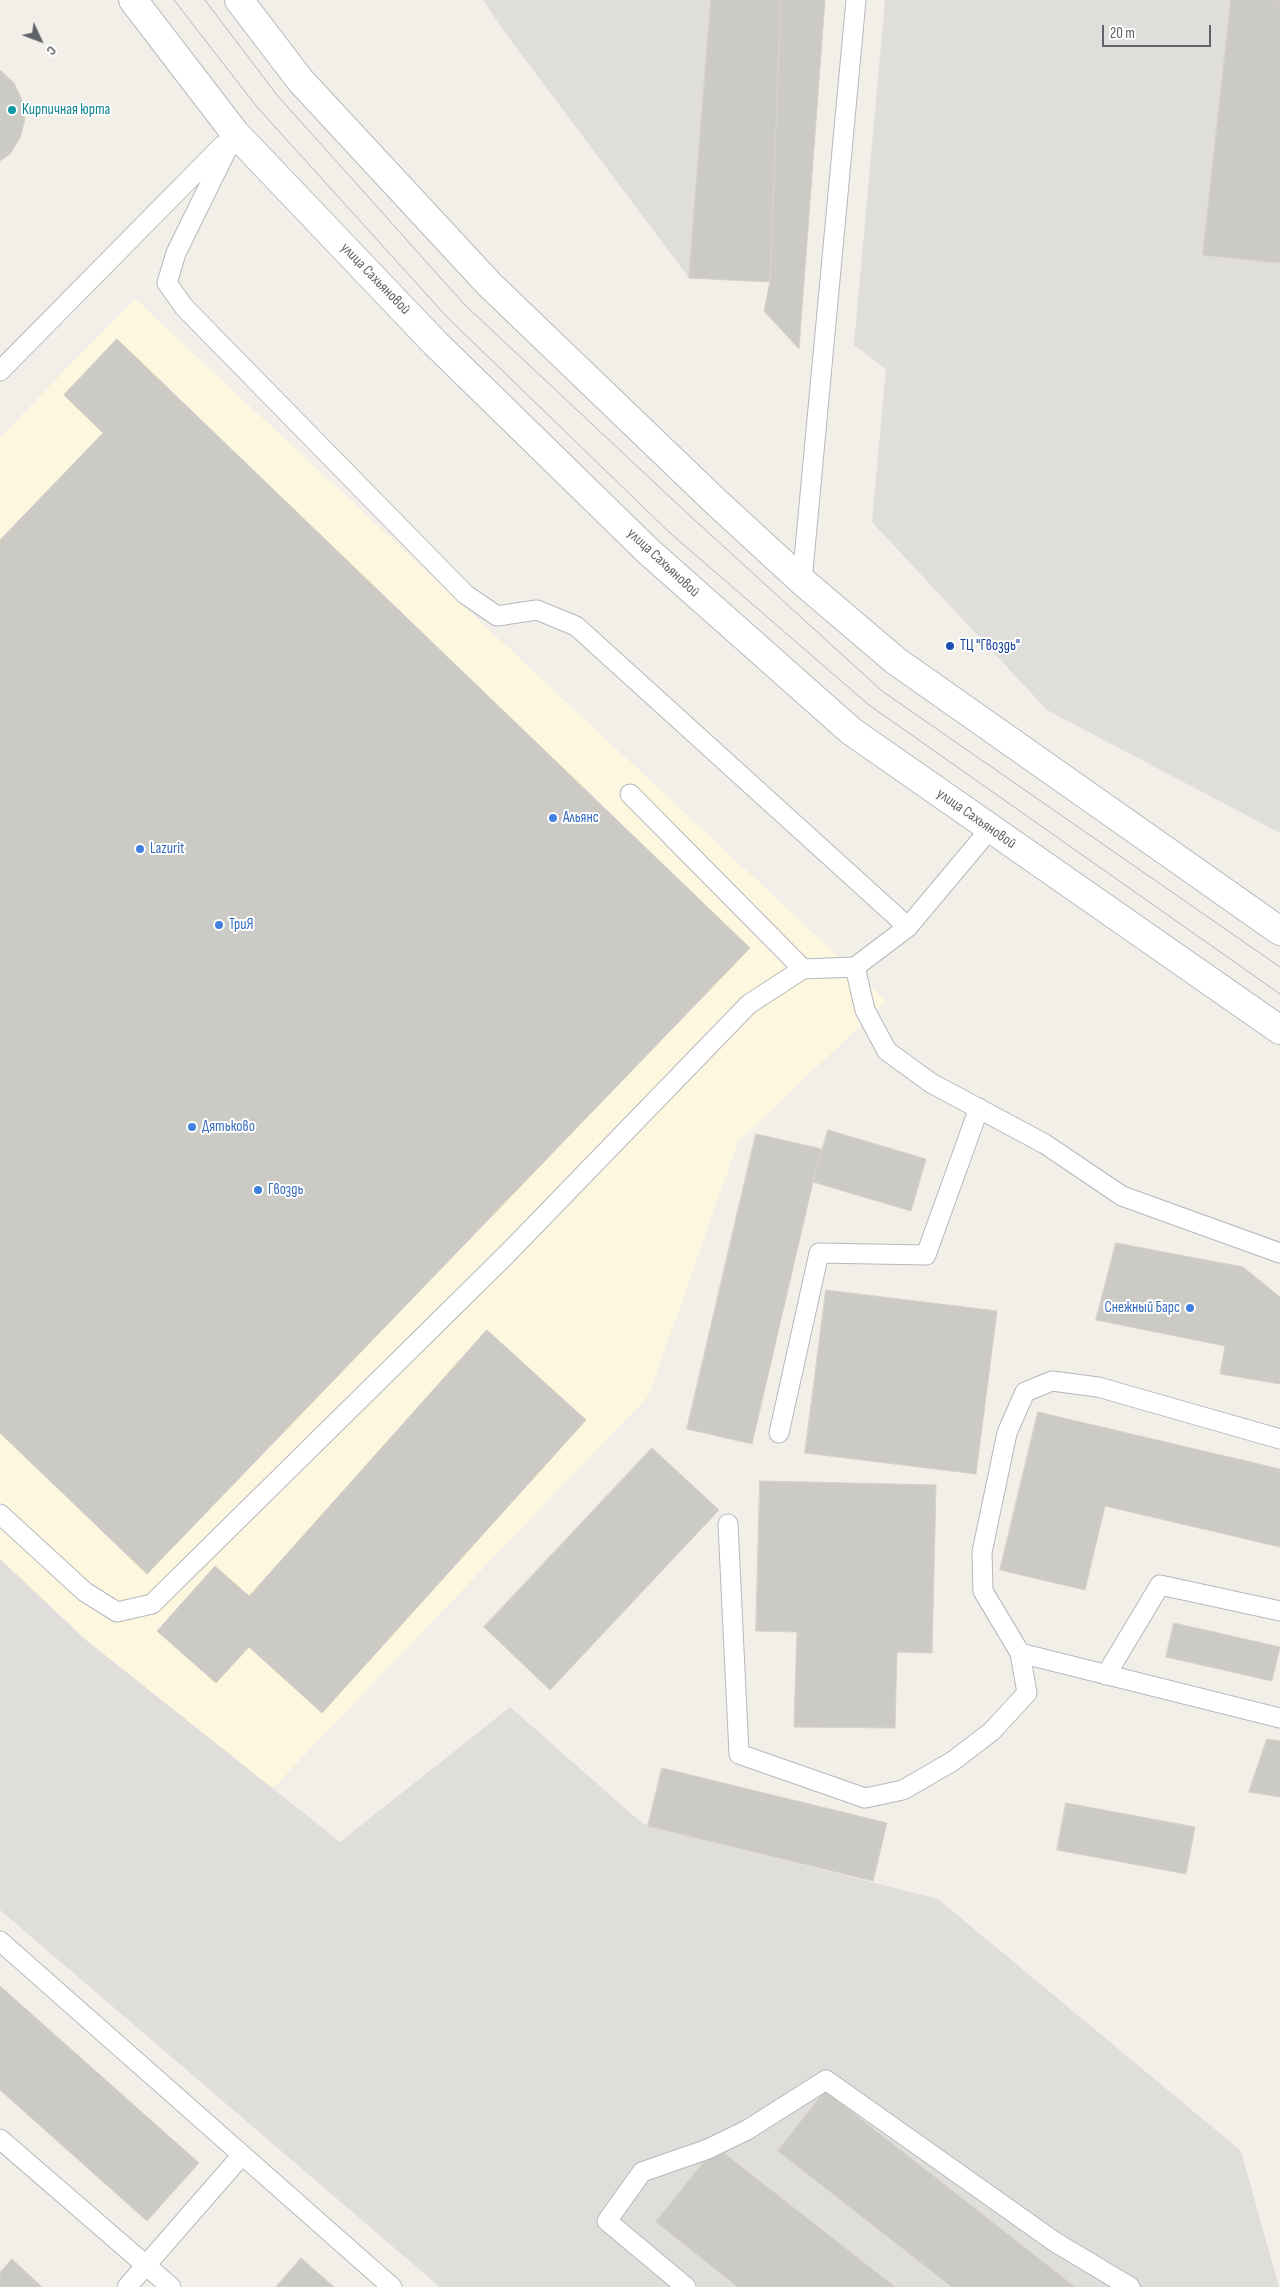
<!DOCTYPE html>
<html>
<head>
<meta charset="utf-8">
<style>
  body { margin:0 }
  #map { position:relative; width:1280px; height:2287px; overflow:hidden; background:#f1efe8; font-family:"Sofia Sans Condensed",sans-serif }
  canvas { display:block }
  .north { position:absolute; left:15px; top:15px; width:50px; height:50px; -webkit-text-stroke:4px #fff; paint-order:stroke; rotate:133deg; font-size:14px; font-weight:700; line-height:20px; text-align:center; color:#5f6368 }
  .north::after { content:''; display:block; margin:auto; width:18px; height:22px; background:#5f6368; clip-path:polygon(50% 0,100% 100%,50% 72%,0 100%) }
  .scale { position:absolute; left:1102px; top:25px; width:109px; height:22px; box-sizing:border-box; border:2px solid #5f6368; border-top:0; padding-left:6px; font-size:15px; line-height:18px; white-space:nowrap; color:#5f6368; -webkit-text-stroke:4px #fff; paint-order:stroke }
</style>
</head>
<body>
<div id="map">
<canvas width="1280" height="2287"></canvas>
<div class="north">С</div>
<div class="scale">20 m</div>
</div>
<script>
const c = document.querySelector('canvas').getContext('2d');
c.lineJoin = 'round';
function fillPath(path, color) { c.fillStyle = color; c.fill(path, 'evenodd'); }
function trace(path, color, width, dash) { c.strokeStyle = color; c.lineWidth = width; c.lineCap = dash ? 'butt' : 'round'; c.setLineDash(dash || []); c.stroke(path); }
function label(font, color, halo, rows, align = 'center') {
  c.font = font + ' "Sofia Sans Condensed",sans-serif'; c.lineWidth = 4; c.setLineDash([]); c.textBaseline = 'middle'; c.strokeStyle = halo; c.fillStyle = color; for (const [text, x, y, turn = 0] of rows) {
    c.save(); c.translate(x, y); c.rotate((+turn || 0) * Math.PI / 180); c.textAlign = isNaN(turn) ? turn : align; if (halo) c.strokeText(text, 0, 0); c.fillText(text, 0, 0); c.restore();
  }
}
fillPath(new Path2D(`
  M 135,299 L 886,1001 L 738,1142 L 649,1395 L 272,1789 L 86,1640 L 0,1559 L 0,437 Z`), '#fef7e0');
fillPath(new Path2D(`
  M 483,0 L 781,0 L 770,282 L 689,278 L 506,34 Z
  M 885,0 L 1280,0 L 1280,833 L 1047,710 L 872,522 L 886,369 L 854,345 Z
  M 0,1559 L 86,1640 L 340,1842 L 510,1707 L 643,1824 L 938,1899 L 1241,2151 L 1279,2287 L 440,2287 L 0,1910 Z`), '#e0deda');
const building = new Path2D(`
  M 711,0 L 781,0 L 770,282 L 689,278 Z
  M 781,0 L 825,0 L 799,349 L 764,311 L 770,282 Z
  M 1231,0 L 1280,0 L 1280,263 L 1203,255 Z
  M 0,70 L 14,83 L 22,100 L 25,119 L 20,138 L 10,154 L 0,161 Z
  M 117,339 L 750,948 L 147,1574 L 0,1433 L 0,540 L 103,433 L 64,395 Z
  M 828,1130 L 926,1159 L 911,1211 L 813,1182 Z
  M 756,1134 L 822,1149 L 813,1182 L 752,1444 L 687,1429 Z
  M 1116,1243 L 1243,1267 L 1280,1297 L 1280,1384 L 1220,1374 L 1225,1346 L 1096,1320 Z
  M 826,1290 L 997,1311 L 976,1474 L 805,1453 Z
  M 487,1330 L 586,1420 L 322,1713 L 249,1647 L 216,1683 L 157,1631 L 215,1566 L 249,1596 Z
  M 1038,1412 L 1280,1469 L 1280,1547 L 1105,1506 L 1085,1590 L 1000,1570 Z
  M 652,1448 L 719,1510 L 550,1690 L 484,1627 Z
  M 760,1481 L 936,1485 L 932,1653 L 897,1652 L 895,1728 L 794,1727 L 797,1632 L 756,1631 Z
  M 1174,1623 L 1280,1647 L 1272,1681 L 1166,1657 Z
  M 1267,1739 L 1280,1741 L 1280,1797 L 1249,1792 Z
  M 662,1768 L 887,1823 L 873,1881 L 648,1826 Z
  M 1066,1803 L 1195,1827 L 1186,1874 L 1057,1850 Z
  M 0,1986 L 199,2163 L 147,2221 L 0,2090 Z
  M 825,2091 L 1075,2287 L 952,2287 L 778,2151 Z
  M 716,2147 L 895,2287 L 738,2287 L 656,2222 Z
  M 301,2258 L 334,2287 L 276,2287 Z
  M 12,2259 L 42,2287 L 0,2287 L 0,2273 Z`);
fillPath(building, '#cccac5');
trace(building, '#d6d1c6', 1);
const service = new Path2D(`
  M 235,133 L 176,253 L 167,283 L 184,307 L 465,594 L 497,616 L 537,610 L 576,626 L 908,927
  M 0,371 L 223,145
  M 802,581 L 856,0
  M 630,794 L 803,969 L 855,967
  M 990,829 L 908,927 L 855,967 L 865,1010 L 887,1051 L 931,1083 L 1045,1144 L 1122,1196 L 1280,1253
  M 779,1433 L 819,1253 L 926,1255 L 979,1108
  M 0,1514 L 85,1592 L 117,1612 L 152,1604 L 507,1254 L 749,1004 L 803,969
  M 728,1524 L 739,1754 L 865,1798 L 903,1790 L 953,1761 L 992,1731 L 1027,1693 L 1020,1653 L 983,1591 L 982,1552 L 1007,1433 L 1025,1392 L 1052,1381 L 1098,1387 L 1280,1439
  M 1020,1653 L 1280,1718
  M 1106,1675 L 1160,1585 L 1280,1611
  M 0,1941 L 392,2287
  M 0,2139 L 171,2287
  M 127,2287 L 242,2155
  M 686,2287 L 607,2221 L 642,2172 L 708,2149 L 747,2130 L 826,2080 L 1055,2242 L 1130,2287`);
const secondary = new Path2D(`
  M 133,0 L 235,133 L 435,343 L 648,551 L 851,731 L 1280,1030
  M 239,0 L 300,80 L 489,284 L 715,501 L 802,581 L 896,661 L 1280,931`);
trace(service, '#b5b8bc', 21);
trace(secondary, '#b6babf', 30);
trace(service, '#fff', 19);
trace(secondary, '#fff', 28);
trace(new Path2D(`
  M 174,0 L 257,107 L 447,317 L 670,533 L 869,705 L 1280,994
  M 205,0 L 277,95 L 465,305 L 688,514 L 882,691 L 1280,967`), '#b6b7b8', 1);
for (const [x, y, r, color] of [
  [12,110,5,"#0f9aa8"],
  [950,646,5,"#1a4fb4"],
  [553,818,5,"#3f7fe0"],
  [140,849,5,"#3f7fe0"],
  [219,925,5,"#3f7fe0"],
  [192,1127,5,"#3f7fe0"],
  [258,1190,5,"#3f7fe0"],
  [1190,1308,5,"#3f7fe0"]
]) { const dot = new Path2D(); dot.arc(x, y, r, 0, 2 * Math.PI); c.fillStyle = color; c.fill(dot); trace(dot, '#fff', 2); }
label('15px', '#0d838f', '#fff', [
  ["Кирпичная юрта",22,110]
], 'left');
label('15px', '#5f6368', '#fff', [
  ["улица Сахьяновой",375,279,46],
  ["улица Сахьяновой",663,563,43],
  ["улица Сахьяновой",976,819,35]
]);
label('15px', '#164399', '#fff', [
  ["ТЦ \"Гвоздь\"",960,646]
], 'left');
label('15px', '#366cbe', '#fff', [
  ["Альянс",563,818],
  ["Lazurit",150,849],
  ["ТриЯ",229,925],
  ["Дятьково",202,1127],
  ["Гвоздь",268,1190],
  ["Снежный Барс",1180,1308,"right"]
], 'left');
</script>
</body>
</html>
